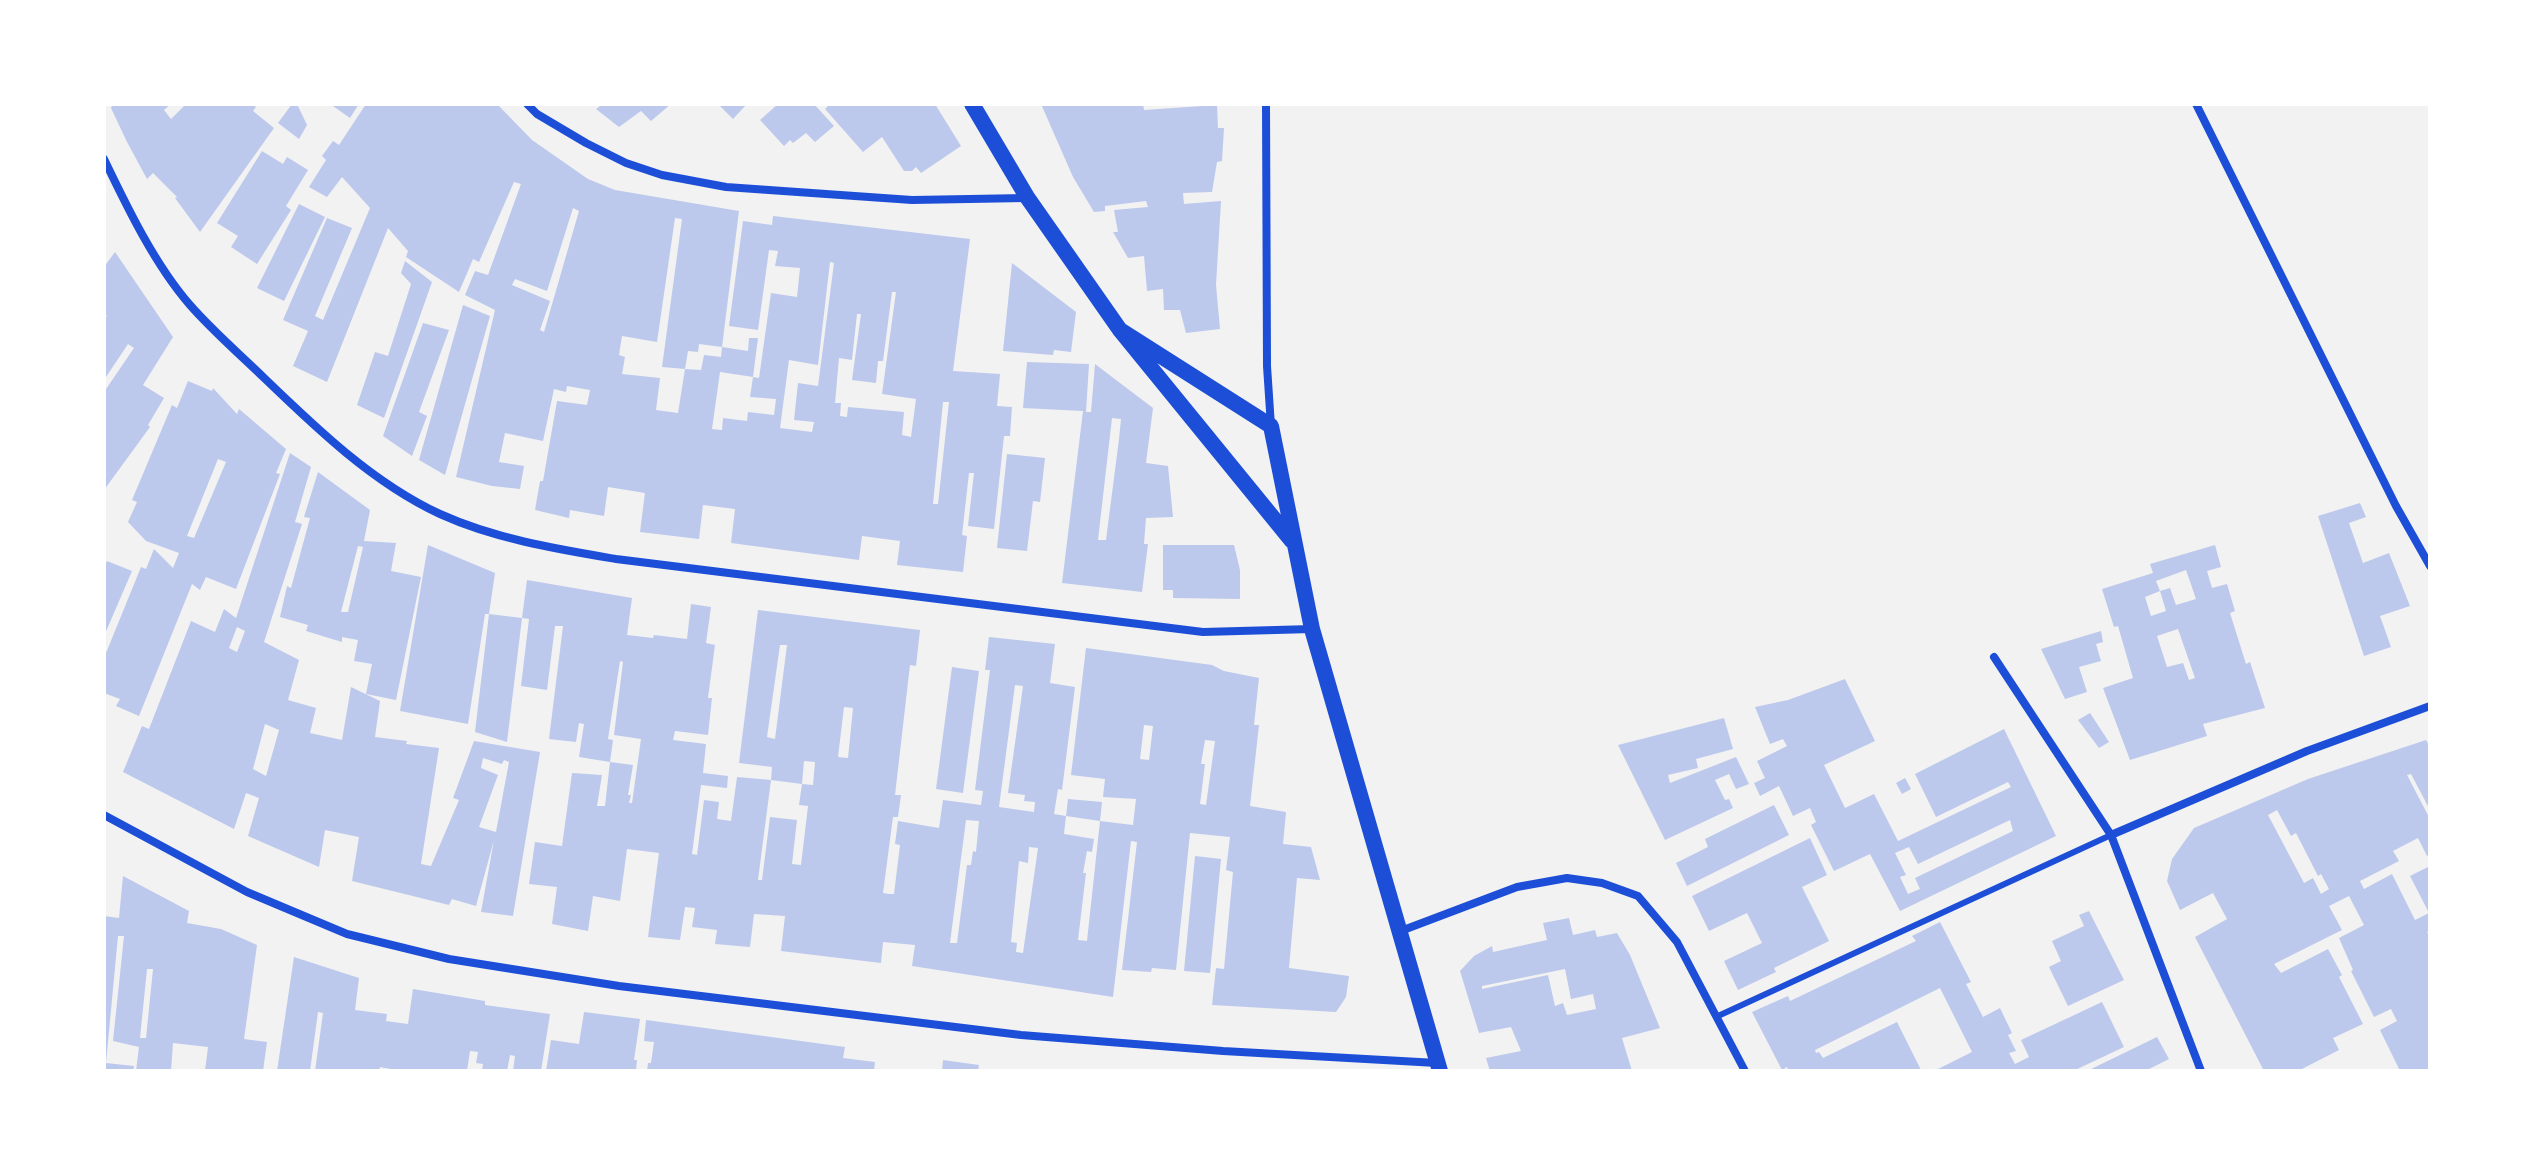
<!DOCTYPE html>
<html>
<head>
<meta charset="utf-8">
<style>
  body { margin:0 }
  #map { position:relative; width:2534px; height:1175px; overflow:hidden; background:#f2f2f2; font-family:"Work Sans",sans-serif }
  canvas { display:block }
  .frame { position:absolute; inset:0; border:106px solid #fff; pointer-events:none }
</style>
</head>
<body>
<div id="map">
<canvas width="2534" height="1175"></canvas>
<div class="frame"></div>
</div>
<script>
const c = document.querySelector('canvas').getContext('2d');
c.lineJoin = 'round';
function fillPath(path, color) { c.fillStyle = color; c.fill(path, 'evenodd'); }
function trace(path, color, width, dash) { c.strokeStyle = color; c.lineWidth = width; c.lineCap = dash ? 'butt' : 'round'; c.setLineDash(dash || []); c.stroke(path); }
fillPath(new Path2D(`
  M 113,104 L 171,104 L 164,110 L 171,119 L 186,104 L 253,104 L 256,107 L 253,111 L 274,128 L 200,232 L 175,198 L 177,197 L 153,173 L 147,179 L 127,142 L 111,108 Z
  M 292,104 L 297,104 L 307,125 L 299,139 L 278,123 Z
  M 330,104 L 359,104 L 350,118 Z
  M 366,104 L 497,104 L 532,140 L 588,179 L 615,190 L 739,211 L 722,347 L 748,351 L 749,338 L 758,338 L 753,377 L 720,372 L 712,429 L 722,430 L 723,418 L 747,421 L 748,412 L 774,415 L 776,399 L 750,397 L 753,377 L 759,378 L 771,293 L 797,297 L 800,268 L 775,266 L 778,251 L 769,250 L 758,330 L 729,326 L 743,221 L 772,225 L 773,216 L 970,239 L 953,371 L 1000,374 L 997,406 L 1012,407 L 1010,436 L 1004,436 L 994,529 L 968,526 L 974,473 L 969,473 L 962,535 L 967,536 L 963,572 L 897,565 L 900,541 L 862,536 L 859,560 L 731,543 L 735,509 L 703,505 L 699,539 L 640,532 L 645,493 L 608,487 L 604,516 L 570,510 L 569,518 L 535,510 L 540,481 L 543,481 L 557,401 L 587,405 L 590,390 L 567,386 L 566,392 L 554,389 L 543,441 L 505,433 L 499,462 L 524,466 L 520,489 L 492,486 L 456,477 L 495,310 L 465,295 L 475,271 L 488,275 L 521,184 L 514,182 L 479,262 L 473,259 L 459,292 L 406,257 L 408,251 L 388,228 L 327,382 L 293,366 L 308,331 L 283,320 L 327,218 L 352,228 L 315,316 L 323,320 L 370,208 L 342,177 L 327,197 L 309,187 L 326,160 L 322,156 L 333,141 L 339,145 ZM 573,208 L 579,211 L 544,332 L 540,330 L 550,301 L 512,285 L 515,279 L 547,291 ZM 675,218 L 682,219 L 662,367 L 685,369 L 688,351 L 698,352 L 699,344 L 722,347 L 721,357 L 704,355 L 701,370 L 685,369 L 678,413 L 656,410 L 660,378 L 622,374 L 625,357 L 619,355 L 622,336 L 657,342 ZM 830,262 L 834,263 L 818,386 L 798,383 L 794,420 L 814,422 L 812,432 L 780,428 L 789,360 L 818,365 ZM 892,292 L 896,292 L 882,394 L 916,399 L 911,437 L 902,435 L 904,412 L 848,407 L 847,417 L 840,416 L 841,403 L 835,403 L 839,358 L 852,360 L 857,314 L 861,314 L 852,380 L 876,383 L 878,361 L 883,361 ZM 943,402 L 949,402 L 938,504 L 933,504 Z
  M 603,104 L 671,104 L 651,121 L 641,111 L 619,127 L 596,109 Z
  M 718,104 L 747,104 L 733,119 Z
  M 778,104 L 814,104 L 834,126 L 815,142 L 806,133 L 793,143 L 790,140 L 784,146 L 760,120 Z
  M 830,104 L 935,104 L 961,146 L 921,173 L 916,167 L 912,171 L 904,171 L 882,137 L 863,152 L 825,109 Z
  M 1041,104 L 1143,104 L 1144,110 L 1217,105 L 1218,128 L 1224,128 L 1222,161 L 1217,162 L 1212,192 L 1183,193 L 1184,204 L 1221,201 L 1216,285 L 1220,329 L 1186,333 L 1180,310 L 1164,310 L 1163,289 L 1147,291 L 1144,256 L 1128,258 L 1113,232 L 1118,232 L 1114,210 L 1148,207 L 1146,201 L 1105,206 L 1105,211 L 1094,212 L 1073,177 Z
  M 262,151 L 283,164 L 287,157 L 308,170 L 286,206 L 291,210 L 257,264 L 231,247 L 238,236 L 217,223 Z
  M 299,204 L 325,217 L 284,301 L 257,288 Z
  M 115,252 L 173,337 L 143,385 L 164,398 L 148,425 L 150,427 L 104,490 L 104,392 L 134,348 L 128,344 L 104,380 L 104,320 L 107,316 L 104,313 L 104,267 Z
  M 405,261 L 432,282 L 384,418 L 357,405 L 375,352 L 388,356 L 411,284 L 401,273 Z
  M 1012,263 L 1076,312 L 1071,352 L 1054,350 L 1053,355 L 1003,351 Z
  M 463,305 L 490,316 L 445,475 L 419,460 Z
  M 423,323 L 449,330 L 419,412 L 427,416 L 412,456 L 383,436 Z
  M 1027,362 L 1089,364 L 1086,412 L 1091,412 L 1095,364 L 1153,408 L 1146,463 L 1168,466 L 1173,517 L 1146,518 L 1144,544 L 1148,544 L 1142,592 L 1062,583 L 1083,411 L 1023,408 ZM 1112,418 L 1121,419 L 1119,439 L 1106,540 L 1098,540 Z
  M 188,381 L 212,391 L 213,388 L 237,414 L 239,409 L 286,449 L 276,473 L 280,474 L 236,589 L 206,577 L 200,590 L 192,584 L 139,716 L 116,706 L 120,699 L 104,693 L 104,658 L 141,567 L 146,569 L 154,549 L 173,568 L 179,553 L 146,541 L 128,522 L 137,502 L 132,500 L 172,405 L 177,408 ZM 218,459 L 226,462 L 194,538 L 187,536 Z
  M 290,453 L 311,467 L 295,522 L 302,524 L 264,642 L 299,660 L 288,700 L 316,708 L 310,733 L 342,740 L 351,687 L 380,701 L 375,737 L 407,741 L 406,744 L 439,748 L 421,864 L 431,866 L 459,800 L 453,798 L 474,741 L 540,752 L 513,916 L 481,912 L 494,840 L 476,906 L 452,899 L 449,905 L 352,881 L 359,837 L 325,830 L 319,867 L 248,836 L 259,798 L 246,793 L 234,829 L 123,772 L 142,726 L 149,729 L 191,621 L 215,632 L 224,609 L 236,618 ZM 237,627 L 245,631 L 237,652 L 229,648 ZM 265,724 L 279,730 L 266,776 L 253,769 ZM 483,758 L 502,764 L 504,760 L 509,762 L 496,832 L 479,827 L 498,775 L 481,768 Z
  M 1007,454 L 1045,458 L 1040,502 L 1033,501 L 1027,551 L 997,548 Z
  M 318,472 L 370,510 L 364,541 L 396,543 L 391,571 L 421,577 L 396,700 L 366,694 L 372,664 L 354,661 L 358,640 L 342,637 L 342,642 L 306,631 L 308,625 L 280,617 L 287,586 L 291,588 L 310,518 L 304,517 ZM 358,546 L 363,547 L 348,612 L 341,612 Z
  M 2360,503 L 2366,517 L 2349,523 L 2363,563 L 2389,553 L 2410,606 L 2380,616 L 2391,647 L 2364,656 L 2318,516 Z
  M 428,545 L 495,573 L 489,614 L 485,614 L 468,724 L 400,711 Z
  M 1163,545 L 1234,545 L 1240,570 L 1240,599 L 1173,598 L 1173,590 L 1163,590 Z
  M 2215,545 L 2221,567 L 2207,571 L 2212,588 L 2227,584 L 2235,611 L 2230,613 L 2246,664 L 2250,662 L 2265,708 L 2203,724 L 2207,736 L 2130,760 L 2103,688 L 2133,678 L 2118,626 L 2114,627 L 2102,589 L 2153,573 L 2150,564 ZM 2186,570 L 2196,599 L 2176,605 L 2170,588 L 2160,591 L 2166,611 L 2151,616 L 2145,597 L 2160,591 L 2156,581 ZM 2178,629 L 2195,678 L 2189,680 L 2183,663 L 2167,667 L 2157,636 Z
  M 107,561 L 132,571 L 104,636 L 104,567 Z
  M 527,580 L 632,598 L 627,635 L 653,638 L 654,635 L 687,639 L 691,604 L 711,607 L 706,643 L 715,645 L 708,698 L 712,698 L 708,735 L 675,731 L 673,740 L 706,744 L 703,773 L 728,776 L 727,788 L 701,785 L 692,854 L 697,855 L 704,800 L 719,802 L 717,819 L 731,821 L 737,777 L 771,780 L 758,880 L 762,880 L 770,817 L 797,820 L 792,864 L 801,865 L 808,806 L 799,805 L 802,784 L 813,785 L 815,762 L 804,761 L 802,784 L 771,780 L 772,767 L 739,763 L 758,610 L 920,630 L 916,666 L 910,665 L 895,795 L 901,795 L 898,817 L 893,817 L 883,893 L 889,894 L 894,894 L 900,845 L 895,844 L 898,821 L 939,828 L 943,800 L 981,805 L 983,791 L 975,790 L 990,670 L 985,670 L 989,637 L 1055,644 L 1050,683 L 1075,687 L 1062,790 L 1058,789 L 1054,814 L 1066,816 L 1064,834 L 1094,839 L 1092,852 L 1087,851 L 1083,873 L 1086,873 L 1078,940 L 1087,941 L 1100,821 L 1133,825 L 1136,799 L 1103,797 L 1105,779 L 1071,775 L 1086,648 L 1212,665 L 1224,671 L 1259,678 L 1254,725 L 1259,725 L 1250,806 L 1286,812 L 1283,844 L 1311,847 L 1320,880 L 1297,878 L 1289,968 L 1349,976 L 1346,997 L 1336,1012 L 1212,1005 L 1216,968 L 1224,969 L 1233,872 L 1226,870 L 1230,837 L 1190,833 L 1176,970 L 1152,968 L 1151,972 L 1122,970 L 1137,842 L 1131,841 L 1113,997 L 912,966 L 915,945 L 883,942 L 881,963 L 781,951 L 785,916 L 754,914 L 750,947 L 715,944 L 717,930 L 692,927 L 695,908 L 685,907 L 680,940 L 648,937 L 659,853 L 627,849 L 620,901 L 593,896 L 588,931 L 552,924 L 557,887 L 529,884 L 535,842 L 562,846 L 572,773 L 602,775 L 597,806 L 605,806 L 610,762 L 579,757 L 584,724 L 579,723 L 576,742 L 549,739 L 563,626 L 555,626 L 547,690 L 521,686 L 529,619 L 522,618 L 507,742 L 475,732 L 489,614 L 522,618 ZM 780,645 L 787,645 L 775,739 L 767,737 ZM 620,661 L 623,662 L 614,735 L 641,739 L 632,803 L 629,803 L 631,795 L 628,795 L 633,765 L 610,762 L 613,740 L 608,739 ZM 1015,685 L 1023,686 L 1008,793 L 1025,795 L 1024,801 L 1035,802 L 1034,812 L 999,807 ZM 844,707 L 853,708 L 848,758 L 838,757 ZM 1144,725 L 1153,726 L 1149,760 L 1140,759 ZM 1205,740 L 1215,741 L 1206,805 L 1200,804 L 1205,764 L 1201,764 ZM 966,820 L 979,821 L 976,852 L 973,851 L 971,865 L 967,865 L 957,943 L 950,943 ZM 1029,847 L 1038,848 L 1023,953 L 1016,952 L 1017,943 L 1011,942 L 1019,861 L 1028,863 Z
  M 2101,631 L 2103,642 L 2096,644 L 2101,661 L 2079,667 L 2087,692 L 2065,699 L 2041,649 Z
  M 952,667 L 979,671 L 963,793 L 936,789 Z
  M 1845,679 L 1875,741 L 1824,765 L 1845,808 L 1874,794 L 1898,841 L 2011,787 L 2008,782 L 1936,817 L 1915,774 L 2004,729 L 2056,836 L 1900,911 L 1870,854 L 1834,871 L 1811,825 L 1816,822 L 1810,808 L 1793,816 L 1779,786 L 1760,796 L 1754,783 L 1765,778 L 1757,761 L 1787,746 L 1783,739 L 1770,744 L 1755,707 L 1788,700 ZM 2010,820 L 2013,831 L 1915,878 L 1920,889 L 1908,894 L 1900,877 L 1906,875 L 1895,853 L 1909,847 L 1918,864 Z
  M 2090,713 L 2109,742 L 2099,748 L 2078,720 Z
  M 1724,718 L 1733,749 L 1696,759 L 1698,768 L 1668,775 L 1670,783 L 1736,757 L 1749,784 L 1736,789 L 1729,774 L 1715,780 L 1725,800 L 1729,799 L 1733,808 L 1665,840 L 1618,745 Z
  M 2426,740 L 2430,747 L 2430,810 L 2411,774 L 2407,775 L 2430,819 L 2430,855 L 2427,856 L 2418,838 L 2393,851 L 2399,861 L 2360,881 L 2364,889 L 2392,874 L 2415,920 L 2429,913 L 2410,876 L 2430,866 L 2430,931 L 2427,932 L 2430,938 L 2430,1071 L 2400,1071 L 2380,1030 L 2397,1021 L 2391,1009 L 2374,1017 L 2351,971 L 2353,970 L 2339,938 L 2364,925 L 2349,896 L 2329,906 L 2342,930 L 2274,964 L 2281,973 L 2328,949 L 2342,975 L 2339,977 L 2363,1024 L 2333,1038 L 2339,1050 L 2298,1071 L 2264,1071 L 2195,937 L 2227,919 L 2213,893 L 2180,910 L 2167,881 L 2172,859 L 2194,828 L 2308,779 ZM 2277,810 L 2291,836 L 2296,833 L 2318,876 L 2321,874 L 2329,889 L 2321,894 L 2313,878 L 2304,883 L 2268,815 Z
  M 1905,778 L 1911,789 L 1902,794 L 1896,783 Z
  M 1068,799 L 1102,802 L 1100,821 L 1066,816 Z
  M 1774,805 L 1789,835 L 1687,886 L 1676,863 L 1708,847 L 1705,839 Z
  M 1810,838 L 1827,875 L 1802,887 L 1829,941 L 1774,968 L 1776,972 L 1738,990 L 1724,961 L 1762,943 L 1747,913 L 1709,931 L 1692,896 Z
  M 1195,856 L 1221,859 L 1210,973 L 1184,971 Z
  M 123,876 L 189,911 L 187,923 L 221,929 L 257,945 L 244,1039 L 267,1042 L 263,1071 L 205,1071 L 208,1047 L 173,1043 L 171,1071 L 136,1071 L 139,1047 L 113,1041 L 124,936 L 118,936 L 106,1063 L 134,1066 L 133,1071 L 104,1071 L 104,916 L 119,918 ZM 147,969 L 153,969 L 146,1038 L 140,1038 Z
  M 2089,911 L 2124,980 L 2068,1006 L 2049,967 L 2061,961 L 2052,941 L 2084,926 L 2079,915 Z
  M 1569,918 L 1573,935 L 1595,930 L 1597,937 L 1617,933 L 1630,955 L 1660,1028 L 1622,1038 L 1632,1071 L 1490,1071 L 1486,1058 L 1521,1051 L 1511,1027 L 1479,1033 L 1460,971 L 1474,956 L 1492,946 L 1493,952 L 1547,940 L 1543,923 ZM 1565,969 L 1571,999 L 1593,994 L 1596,1009 L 1567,1015 L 1563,1003 L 1555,1006 L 1548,975 L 1482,989 L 1482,986 Z
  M 1940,922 L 1971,982 L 1966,984 L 1983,1017 L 2000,1008 L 2012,1033 L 2008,1035 L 2016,1051 L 2009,1053 L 2015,1064 L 2029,1057 L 2021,1040 L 2102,1002 L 2124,1047 L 2073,1071 L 1934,1071 L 1972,1052 L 1940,988 L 1815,1050 L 1816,1053 L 1819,1052 L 1823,1058 L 1897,1022 L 1921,1070 L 1789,1071 L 1787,1067 L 1782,1070 L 1752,1012 L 1788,996 L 1790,1001 L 1916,941 L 1912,936 Z
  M 294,957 L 359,978 L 355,1010 L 387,1014 L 386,1021 L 408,1024 L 413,989 L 485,1001 L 485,1005 L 550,1014 L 541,1071 L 513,1071 L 515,1056 L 510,1055 L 507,1071 L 482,1071 L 483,1064 L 476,1063 L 478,1052 L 470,1051 L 467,1071 L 401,1071 L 380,1067 L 379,1071 L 315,1071 L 323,1013 L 318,1012 L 310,1071 L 277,1071 Z
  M 584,1012 L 640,1019 L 634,1060 L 637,1060 L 636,1071 L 546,1071 L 551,1040 L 579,1044 Z
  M 646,1020 L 845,1047 L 843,1058 L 875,1062 L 874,1071 L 647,1071 L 648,1063 L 651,1063 L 654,1042 L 644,1041 Z
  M 2157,1037 L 2169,1059 L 2145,1071 L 2087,1071 Z
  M 943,1060 L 979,1065 L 978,1071 L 942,1071 Z`), '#bdc9ec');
trace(new Path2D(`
  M 1718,1016 L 2111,835`), '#1d4ed8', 6);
trace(new Path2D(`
  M 527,104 L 537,114 L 586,143 L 626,163 L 662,175 L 726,187 L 912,200 L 1026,198
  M 1266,104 L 1267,366 L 1271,426
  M 2196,104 L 2396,506 L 2430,566
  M 104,159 C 127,207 155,265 190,305 C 211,329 236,351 259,373 C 313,425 371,482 440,514 C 495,539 557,549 616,559 L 1203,632 L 1312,629
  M 1994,657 L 2111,835 L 2201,1071
  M 104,815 L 247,892 L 347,934 L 449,959 L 619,986 L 1021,1035 L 1223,1051 L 1437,1063
  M 2111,835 L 2307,751 L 2430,706
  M 1398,932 L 1517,887 L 1567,878 L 1602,883 L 1638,896 L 1677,942 L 1745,1071`), '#1d4ed8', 8);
trace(new Path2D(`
  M 972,104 L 1027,197 L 1120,330 L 1292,541
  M 1120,330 L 1271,426 L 1312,629 L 1440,1071`), '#1d4ed8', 16);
</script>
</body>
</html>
